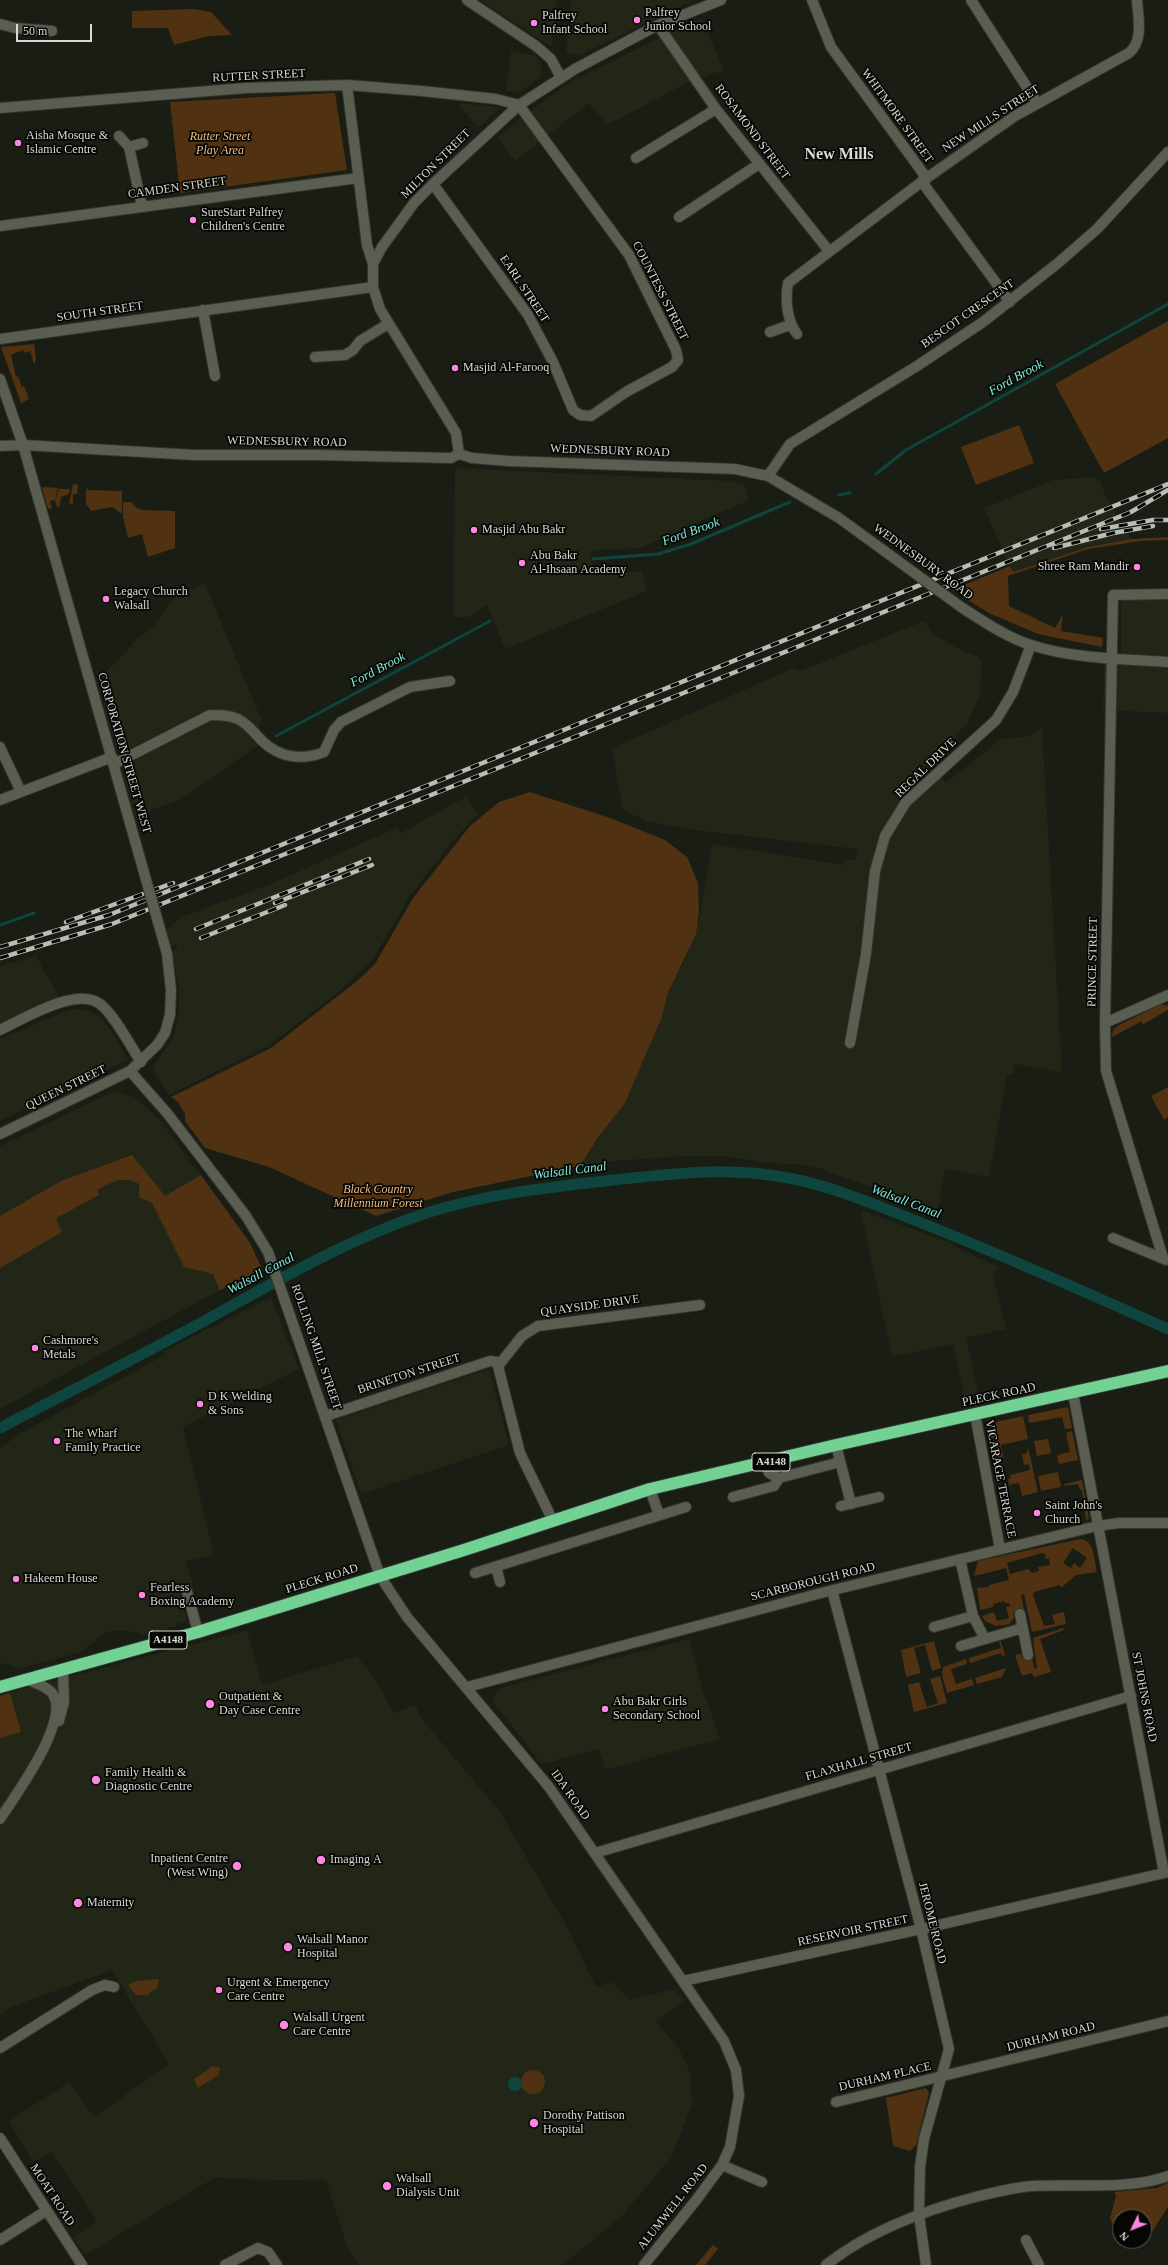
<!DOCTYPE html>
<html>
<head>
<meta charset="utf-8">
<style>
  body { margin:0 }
  #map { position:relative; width:1168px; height:2265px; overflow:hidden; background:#191d13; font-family:Georgia,serif }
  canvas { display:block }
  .north { position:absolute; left:1112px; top:2209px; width:40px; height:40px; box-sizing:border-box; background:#060704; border:1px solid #5a5b57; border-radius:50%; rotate:227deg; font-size:11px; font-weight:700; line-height:16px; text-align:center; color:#d8dad3 }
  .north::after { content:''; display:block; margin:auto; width:14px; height:18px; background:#fd86e2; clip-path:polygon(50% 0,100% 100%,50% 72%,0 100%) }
  .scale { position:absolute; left:16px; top:24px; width:76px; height:18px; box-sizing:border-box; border:2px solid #d8dad3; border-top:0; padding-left:5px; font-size:12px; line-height:14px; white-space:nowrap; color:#d8dad3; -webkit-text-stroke:3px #060704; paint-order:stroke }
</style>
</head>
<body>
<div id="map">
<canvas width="1168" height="2265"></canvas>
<div class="north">N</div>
<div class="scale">50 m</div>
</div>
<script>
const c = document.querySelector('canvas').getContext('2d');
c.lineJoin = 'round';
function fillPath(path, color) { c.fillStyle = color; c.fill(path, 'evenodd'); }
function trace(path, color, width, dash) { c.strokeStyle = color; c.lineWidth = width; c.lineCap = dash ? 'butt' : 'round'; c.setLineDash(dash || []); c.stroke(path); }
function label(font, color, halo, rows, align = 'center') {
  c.font = font + ' Georgia,serif'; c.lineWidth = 3.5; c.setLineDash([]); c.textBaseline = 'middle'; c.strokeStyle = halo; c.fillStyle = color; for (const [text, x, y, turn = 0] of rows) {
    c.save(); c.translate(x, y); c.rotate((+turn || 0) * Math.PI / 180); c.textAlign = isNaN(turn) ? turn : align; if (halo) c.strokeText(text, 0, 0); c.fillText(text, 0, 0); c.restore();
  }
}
fillPath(new Path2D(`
  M 480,0 L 557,0 L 552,45 L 549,45 Z
  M 571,0 L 694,0 L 580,55 L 566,53 Z
  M 701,18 L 724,70 L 689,82 L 607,125 L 589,103 L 515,161 L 497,138 L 531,110 L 573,80 Z
  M 511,51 L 536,56 L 542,65 L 540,77 L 520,92 L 506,91 Z
  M 460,103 L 498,107 L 498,110 L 479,127 L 460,107 Z
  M 455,468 L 731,481 L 745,485 L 749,500 L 641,548 L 595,550 L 590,553 L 593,569 L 607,574 L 642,571 L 647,591 L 505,649 L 487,605 L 469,617 L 453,617 Z
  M 1095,477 L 1100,481 L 1106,497 L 1131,539 L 1088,547 L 1012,572 L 984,508 L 1053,480 Z
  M 205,583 L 261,719 L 257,746 L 182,799 L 135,816 L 98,681 L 140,636 L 151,629 L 176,596 Z
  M 1168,599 L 1168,713 L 1103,710 L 1104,665 L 1121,666 L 1121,600 Z
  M 924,621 L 933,634 L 956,647 L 979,658 L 982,662 L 980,694 L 968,722 L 953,739 L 927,762 L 946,783 L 1001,739 L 1024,737 L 1035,733 L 1042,728 L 1062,1072 L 1015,1064 L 1013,1075 L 1007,1074 L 989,1177 L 945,1169 L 938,1209 L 830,1173 L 823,1169 L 805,1165 L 770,1163 L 722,1156 L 688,1156 L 615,1161 L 580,1166 L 597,1139 L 625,1103 L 662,1017 L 668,993 L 687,955 L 700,916 L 712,844 L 844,865 L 845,859 L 856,860 L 857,849 L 686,829 L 647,821 L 623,811 L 612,748 L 794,668 L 800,671 Z
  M 467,796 L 478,814 L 453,841 L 410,896 L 372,961 L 336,994 L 270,1045 L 169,1095 L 153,1070 L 154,1065 L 173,1038 L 179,1013 L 179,987 L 171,952 L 177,950 L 176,944 L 169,946 L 166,930 L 181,917 L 266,886 L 398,827 L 401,833 Z
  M 36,956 L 59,997 L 0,1024 L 0,966 Z
  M 71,1009 L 87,1010 L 98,1016 L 110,1028 L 128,1060 L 0,1121 L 0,1039 Z
  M 115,1091 L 136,1098 L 160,1120 L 250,1243 L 263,1271 L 220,1290 L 0,1409 L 0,1146 Z
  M 863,1211 L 952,1243 L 952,1245 L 998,1267 L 993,1277 L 1006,1329 L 966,1338 L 979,1397 L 965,1400 L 953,1344 L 892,1357 L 861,1212 Z
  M 271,1297 L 299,1369 L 183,1427 L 214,1555 L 186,1561 L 194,1590 L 180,1594 L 187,1621 L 176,1624 L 177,1626 L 141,1635 L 141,1633 L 117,1630 L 105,1633 L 81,1652 L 17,1669 L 6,1663 L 0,1665 L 0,1448 L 21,1433 L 165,1355 L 164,1351 Z
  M 489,1369 L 509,1445 L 361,1494 L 336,1420 Z
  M 247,1630 L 262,1685 L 357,1656 L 379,1685 L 393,1713 L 415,1705 L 422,1719 L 500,1812 L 566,1925 L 596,1987 L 612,1982 L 630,2000 L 674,1989 L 685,2000 L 656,2022 L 678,2047 L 690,2072 L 692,2105 L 671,2158 L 620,2218 L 575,2255 L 559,2265 L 358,2265 L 346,2244 L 326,2181 L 230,2179 L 216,2177 L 85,2255 L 73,2237 L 97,2222 L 52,2152 L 33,2162 L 9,2121 L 69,2082 L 94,2117 L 169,2064 L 112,1970 L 9,2008 L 0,2017 L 0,1695 Z
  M 689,1639 L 703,1691 L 720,1739 L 605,1770 L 599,1749 L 541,1764 L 491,1699 L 500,1688 Z`), '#212616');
fillPath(new Path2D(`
  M 194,9 L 211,12 L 232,35 L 209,36 L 174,45 L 168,28 L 132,28 L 132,11 Z
  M 335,93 L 347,170 L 180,193 L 170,102 Z
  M 1168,321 L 1168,438 L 1104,473 L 1055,384 Z
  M 34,344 L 36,360 L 34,364 L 30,351 L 24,353 L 23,350 L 11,355 L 16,377 L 18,376 L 22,387 L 24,386 L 29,399 L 21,403 L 1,347 Z
  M 1019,425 L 1034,463 L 976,485 L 961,447 Z
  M 73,484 L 78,485 L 77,494 L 73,494 L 73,503 L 69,504 Z
  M 44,487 L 58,488 L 55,500 L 50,501 L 52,508 L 48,509 L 42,488 Z
  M 86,488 L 89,490 L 122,491 L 122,514 L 112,507 L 91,511 L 86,504 Z
  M 59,489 L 70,489 L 69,494 L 61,497 L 60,506 L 57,507 L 55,501 Z
  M 123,502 L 131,502 L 137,508 L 142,510 L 175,511 L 175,548 L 148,557 L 142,534 L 128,538 L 123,518 Z
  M 1168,537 L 1168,540 L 1141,541 L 1088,549 L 1008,576 L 1009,606 L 1055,628 L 1063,614 L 1061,631 L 1103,638 L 1102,647 L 1038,634 L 989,613 L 952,590 L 1010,566 L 1013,572 L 1088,547 L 1131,539 Z
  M 530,792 L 610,818 L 665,840 L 687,857 L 698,883 L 699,912 L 696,934 L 668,993 L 662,1017 L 625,1103 L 597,1139 L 580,1166 L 453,1192 L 376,1216 L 269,1167 L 205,1148 L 185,1121 L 185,1114 L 178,1102 L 171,1097 L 271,1048 L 357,981 L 375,964 L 413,898 L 470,826 L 499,802 Z
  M 1161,1004 L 1168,1006 L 1168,1010 L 1142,1025 L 1142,1021 L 1112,1037 L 1113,1030 L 1119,1025 Z
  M 1168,1087 L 1168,1117 L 1164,1120 L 1151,1096 Z
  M 132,1155 L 165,1196 L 201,1175 L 250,1243 L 263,1271 L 220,1290 L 213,1274 L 184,1267 L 152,1203 L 139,1197 L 139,1184 C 122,1175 113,1182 97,1190 L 99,1195 L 60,1216 L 56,1219 L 62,1232 L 0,1268 L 0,1216 L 61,1181 Z
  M 1068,1407 L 1072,1428 L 1065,1429 L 1062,1417 L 1029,1423 L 1028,1415 Z
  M 1023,1416 L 1028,1439 L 1001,1445 L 1003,1457 L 997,1458 L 999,1469 L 996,1472 L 987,1424 Z
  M 1072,1431 L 1078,1460 L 1059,1464 L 1057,1455 L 1070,1452 L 1066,1433 Z
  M 1048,1439 L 1051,1453 L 1037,1456 L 1034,1441 Z
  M 1027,1442 L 1038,1492 L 1022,1496 L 1019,1483 L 1009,1485 L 1008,1479 L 1011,1478 L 1010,1475 L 1030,1470 L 1029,1464 L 1024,1465 L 1022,1454 L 1026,1454 L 1028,1449 Z
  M 1058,1472 L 1061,1487 L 1041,1491 L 1038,1476 Z
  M 1082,1480 L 1089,1518 L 1086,1521 L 1082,1490 L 1080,1490 L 1078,1484 L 1065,1486 L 1064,1484 Z
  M 1080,1539 C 1095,1540 1094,1560 1097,1572 L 1076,1575 L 1061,1588 L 1060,1585 L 1034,1592 L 1033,1595 L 1044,1626 L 1055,1624 L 1052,1615 L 1064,1612 L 1066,1624 L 1032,1632 L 1024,1594 L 1021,1595 L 1024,1610 L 1013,1613 L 1014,1618 L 1009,1624 L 996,1626 L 985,1621 L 982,1616 L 994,1612 L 997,1621 L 1009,1618 L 1006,1607 L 1010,1606 L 1009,1603 L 1005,1603 L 1004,1601 L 993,1604 L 993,1607 L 980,1610 L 977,1588 L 989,1587 L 989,1585 L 1009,1580 L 1006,1568 L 974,1576 L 978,1561 ZM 1073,1548 L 1087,1558 L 1080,1568 L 1074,1563 L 1071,1568 L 1063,1563 ZM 1042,1553 L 1045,1554 L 1046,1559 L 1049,1558 L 1050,1565 L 1038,1567 L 1039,1571 L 1032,1573 L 1028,1569 L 1010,1574 L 1007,1563 Z
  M 1063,1628 L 1064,1630 L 1040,1639 L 1051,1672 L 1034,1677 L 1032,1673 L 1022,1676 L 1015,1655 L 1021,1654 L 1022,1658 L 1032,1656 L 1034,1668 L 1037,1669 L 1033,1638 Z
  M 998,1639 L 1000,1639 L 1005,1655 L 1002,1656 L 1001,1653 L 970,1663 L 969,1658 L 1001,1648 Z
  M 934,1641 L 941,1668 L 932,1671 L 925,1645 L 914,1648 L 921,1673 L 906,1677 L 901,1650 Z
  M 966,1659 L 967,1664 L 951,1669 L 956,1684 L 972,1679 L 974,1685 L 947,1693 L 942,1675 L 943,1667 Z
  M 1006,1668 L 1002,1677 L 977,1684 L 975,1678 Z
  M 940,1676 L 947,1703 L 914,1712 L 908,1685 L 919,1682 L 927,1707 L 938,1703 L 930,1679 Z
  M 10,1693 L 21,1732 L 0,1738 L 0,1696 Z
  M 159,1979 L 158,1987 L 147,1995 L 136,1995 L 128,1985 L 137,1981 Z
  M 213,2066 L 220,2068 L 219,2075 L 198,2088 L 194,2079 Z
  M521 2082a12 12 0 1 1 24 0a12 12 0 1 1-24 0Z
  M 926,2088 L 929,2093 L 916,2145 L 910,2151 L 893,2146 L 886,2098 Z
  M 1168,2183 L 1168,2207 L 1151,2233 L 1144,2231 L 1144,2217 L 1120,2217 L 1120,2224 L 1114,2227 L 1110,2218 L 1116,2196 L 1114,2192 L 1157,2188 Z
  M 713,2245 L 718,2249 L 705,2265 L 696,2265 Z`), '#503212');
fillPath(new Path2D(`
  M508 2084a7 7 0 1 1 14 0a7 7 0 1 1-14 0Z`), '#0e453f');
trace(new Path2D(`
  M 876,474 L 906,450 L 1168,304
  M 839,495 L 850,493
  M 593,559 L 658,554 L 691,544 L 790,502
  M 276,736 L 490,621
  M 0,925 L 34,913`), '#0e453f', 3);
trace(new Path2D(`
  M 0,1428 C 69,1392 138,1357 206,1320 C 279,1280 353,1236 433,1211 C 492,1193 552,1187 613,1180 C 676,1173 731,1166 794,1179 C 837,1188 878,1206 919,1222 C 1003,1255 1085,1292 1168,1329`), '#0e453f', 11);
const minor = new Path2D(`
  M 467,0 L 536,46 L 551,59 L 561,78
  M 812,0 L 831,47 L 923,173 L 925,186 L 1010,302
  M 971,0 L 1037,103
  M 0,24 L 15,28 L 52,31
  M 658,25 L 716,109 L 829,251
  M 347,85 L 367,245 L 373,264
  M 0,108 L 246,88 L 347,85 L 422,91 L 496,99 L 519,105 L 629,255 L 676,350 L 678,360 L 672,367 L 626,392 L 591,416 L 580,415 L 573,410 L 553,362 L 528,315 L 433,184
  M 119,136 L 129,147 L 143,143
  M 129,147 L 142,206
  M 636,158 L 716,109
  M 679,217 L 759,164
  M 0,226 L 358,178
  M 203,310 L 215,376
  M 770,332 L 790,325
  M 797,334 C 787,321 785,300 788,283 L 924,180 L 1015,116 L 1129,53 C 1144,40 1138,18 1137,0
  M 0,339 L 373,287
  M 315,357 L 345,355 L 353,350 L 360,341 L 388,324
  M 0,379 L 23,445 L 143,869
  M 0,446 L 23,445 L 194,455 L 317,455 L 451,458 L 459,454 L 472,458 L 508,461 L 735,469 L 768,476 L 839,518 L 883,550
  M 459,454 L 456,433 L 380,309 L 373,287 L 373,264 L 382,247 L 414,203 L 433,184 L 519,105 L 575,69 L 658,25 L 721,0
  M 768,476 L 790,444 L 917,366 L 983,322 L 1058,263 L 1097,229 L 1168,152
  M 961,607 C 983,621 1006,637 1031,645 C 1074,659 1123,659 1168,662
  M 0,747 L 21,792
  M 114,764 L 210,715 C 220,715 229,715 238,719 C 252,726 258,740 271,748 C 287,759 307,759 324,752 L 334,730 L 341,722 L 410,687 L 450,681
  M 0,800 L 112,757
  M 1105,1023 L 1168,995
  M 0,1030 C 23,1019 77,986 100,1004 C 114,1014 131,1047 141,1062
  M 850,1043 L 866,954 L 875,871 L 885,836 L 906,802 L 996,720 L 1013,692 L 1031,645
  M 130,1071 L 167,1113 L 246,1216 L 268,1252 L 380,1576 L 407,1617 L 549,1787 L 724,2041 L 736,2070 L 739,2096 L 730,2147 L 722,2165 L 697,2199 L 644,2265
  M 0,1134 L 130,1071 L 157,1045 L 165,1033 L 170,1015 L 171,990 L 167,954 L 160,929
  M 1113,1238 L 1166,1260
  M 1163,1258 L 1106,1071 L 1105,1023 L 1113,595 L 1168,594
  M 1073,1393 L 1164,1873
  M 975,1414 L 1000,1549
  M 326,1416 L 490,1361 L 497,1362 L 498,1366
  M 836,1445 L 851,1504
  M 765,1463 L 769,1473 L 779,1478 L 840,1462
  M 650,1489 L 659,1515
  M 733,1497 L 774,1486 L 779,1478
  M 841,1506 L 879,1497
  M 553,1521 L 520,1453 L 498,1366 L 522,1336 L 538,1326 L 700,1305
  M 960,1559 L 973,1616 L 985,1639
  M 496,1567 L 500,1582
  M 475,1573 L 686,1507
  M 832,1590 L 921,1929 L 949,2049 L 924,2139 L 920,2167 L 919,2215 L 926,2265
  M 187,1592 L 198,1632
  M 1020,1614 L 1028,1655
  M 934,1627 L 973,1616
  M 961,1646 L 1023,1628
  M 467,1687 L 825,1592 L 1097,1526 L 1119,1523 L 1168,1523
  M 59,1721 L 64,1702 L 63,1670
  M 0,1819 C 15,1796 72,1719 52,1693 C 46,1686 36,1683 28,1680
  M 595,1853 L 1131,1696
  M 683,1981 L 921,1929 L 1168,1872
  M 0,2048 L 92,1990 L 105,1985 L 114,1987
  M 836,2102 L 1168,2021
  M 0,2138 L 82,2265
  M 722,2165 L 762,2182
  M 0,2240 L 46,2211
  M 1026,2240 L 1039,2265
  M 225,2265 L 258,2248 L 268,2252 L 277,2265
  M 826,2265 C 870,2230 925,2210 979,2196 C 997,2192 1015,2187 1033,2186 C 1073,2184 1132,2190 1168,2176`);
const highway = new Path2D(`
  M 0,1687 L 198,1632 L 464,1550 L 650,1489 L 836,1445 L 1168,1371`);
trace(minor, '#333530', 12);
trace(highway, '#333530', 14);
trace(minor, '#595e51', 10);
trace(highway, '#71d294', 12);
const rail = new Path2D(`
  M 1101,529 L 1153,520 L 1168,520
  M 1054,548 L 1113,533 L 1153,526
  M 275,903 L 372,865
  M 66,922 L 173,883
  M 196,929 L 369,859
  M 201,938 L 285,905
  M 0,947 L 109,915 L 1168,484
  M 0,958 L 112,924 L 1131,512 L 1168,490`);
trace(rail, '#babdb5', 4.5);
trace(rail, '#060704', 3, [9]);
const minorBridge = new Path2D(`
  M 883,550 L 961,607
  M 143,869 L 160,929`);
trace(minorBridge, '#333530', 12, []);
trace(minorBridge, '#595e51', 10);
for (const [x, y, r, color] of [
  [637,20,4,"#fd86e2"],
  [534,23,4,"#fd86e2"],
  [18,143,4,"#fd86e2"],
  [193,220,4,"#fd86e2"],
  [455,368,4,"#fd86e2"],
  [474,530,4,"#fd86e2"],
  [522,563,4,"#fd86e2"],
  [1137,567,4,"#fd86e2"],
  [106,599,4,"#fd86e2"],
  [35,1348,4,"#fd86e2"],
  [200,1404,4,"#fd86e2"],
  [57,1441,4,"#fd86e2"],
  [1037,1513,4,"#fd86e2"],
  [16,1579,4,"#fd86e2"],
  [142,1595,4,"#fd86e2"],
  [210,1704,5,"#fd86e2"],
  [605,1709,4,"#fd86e2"],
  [96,1780,5,"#fd86e2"],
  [321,1860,5,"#fd86e2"],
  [237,1866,5,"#fd86e2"],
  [78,1903,5,"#fd86e2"],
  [288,1947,5,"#fd86e2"],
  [219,1990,4,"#fd86e2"],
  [284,2025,5,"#fd86e2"],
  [534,2123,5,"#fd86e2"],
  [387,2186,5,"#fd86e2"]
]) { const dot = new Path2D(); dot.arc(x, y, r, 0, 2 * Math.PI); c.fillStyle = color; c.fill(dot); trace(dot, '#060704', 1.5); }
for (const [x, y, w] of [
  [771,1462,38],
  [168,1640,38]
]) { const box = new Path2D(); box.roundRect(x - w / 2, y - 9, w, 18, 3); c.fillStyle = '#060704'; c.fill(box); trace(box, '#d8dad3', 1); }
label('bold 11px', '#d8dad3', null, [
  ["A4148",771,1462],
  ["A4148",168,1640]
]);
label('12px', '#d8dad3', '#060704', [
  ["Palfrey",645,13],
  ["Junior School",645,27],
  ["Palfrey",542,16],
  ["Infant School",542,30],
  ["Aisha Mosque &",26,136],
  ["Islamic Centre",26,150],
  ["SureStart Palfrey",201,213],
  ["Children's Centre",201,227],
  ["Masjid Al-Farooq",463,368],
  ["Masjid Abu Bakr",482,530],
  ["Abu Bakr",530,556],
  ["Al-Ihsaan Academy",530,570],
  ["Shree Ram Mandir",1129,567,"right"],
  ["Legacy Church",114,592],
  ["Walsall",114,606],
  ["Cashmore's",43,1341],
  ["Metals",43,1355],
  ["D K Welding",208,1397],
  ["& Sons",208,1411],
  ["The Wharf",65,1434],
  ["Family Practice",65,1448],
  ["Saint John's",1045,1506],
  ["Church",1045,1520],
  ["Hakeem House",24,1579],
  ["Fearless",150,1588],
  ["Boxing Academy",150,1602],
  ["Outpatient &",219,1697],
  ["Day Case Centre",219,1711],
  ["Abu Bakr Girls",613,1702],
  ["Secondary School",613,1716],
  ["Family Health &",105,1773],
  ["Diagnostic Centre",105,1787],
  ["Inpatient Centre",228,1859,"right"],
  ["(West Wing)",228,1873,"right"],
  ["Imaging A",330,1860],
  ["Maternity",87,1903],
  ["Walsall Manor",297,1940],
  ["Hospital",297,1954],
  ["Urgent & Emergency",227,1983],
  ["Care Centre",227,1997],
  ["Walsall Urgent",293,2018],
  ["Care Centre",293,2032],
  ["Dorothy Pattison",543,2116],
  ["Hospital",543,2130],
  ["Walsall",396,2179],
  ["Dialysis Unit",396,2193]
], 'left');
label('12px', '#d8dad3', '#060704', [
  ["RUTTER STREET",259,76,-3],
  ["WHITMORE STREET",897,116,54],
  ["NEW MILLS STREET",991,119,-33],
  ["ROSAMOND STREET",752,132,53],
  ["MILTON STREET",436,164,-45],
  ["CAMDEN STREET",177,188,-8],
  ["EARL STREET",524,289,56],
  ["COUNTESS STREET",660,291,63],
  ["SOUTH STREET",100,312,-8],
  ["BESCOT CRESCENT",968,314,-35],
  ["WEDNESBURY ROAD",287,442,1],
  ["WEDNESBURY ROAD",610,451,2],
  ["WEDNESBURY ROAD",923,562,36],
  ["CORPORATION STREET WEST",124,753,74],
  ["REGAL DRIVE",926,768,-44],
  ["PRINCE STREET",1093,962,-89],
  ["QUEEN STREET",66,1088,-26],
  ["QUAYSIDE DRIVE",590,1306,-8],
  ["ROLLING MILL STREET",316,1347,71],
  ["BRINETON STREET",409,1374,-18],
  ["PLECK ROAD",999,1395,-12],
  ["VICARAGE TERRACE",1000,1479,79],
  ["PLECK ROAD",322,1579,-17],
  ["SCARBOROUGH ROAD",813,1582,-14],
  ["ST JOHNS ROAD",1144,1697,79],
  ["FLAXHALL STREET",859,1762,-16],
  ["IDA ROAD",570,1795,55],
  ["JEROME ROAD",932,1923,76],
  ["RESERVOIR STREET",853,1931,-12],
  ["DURHAM ROAD",1051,2037,-14],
  ["DURHAM PLACE",885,2077,-13],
  ["MOAT ROAD",52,2195,57],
  ["ALUMWELL ROAD",673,2207,-52]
]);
label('italic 12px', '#f5bb81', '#060704', [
  ["Rutter Street",220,137],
  ["Play Area",220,151],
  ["Black Country",378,1190],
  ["Millennium Forest",378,1204]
]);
label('italic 13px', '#81eadb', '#060704', [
  ["Ford Brook",1016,378,-29],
  ["Ford Brook",691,532,-20],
  ["Ford Brook",378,670,-28],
  ["Walsall Canal",570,1171,-7],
  ["Walsall Canal",906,1202,21],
  ["Walsall Canal",261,1274,-28]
]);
label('bold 16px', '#d8dad3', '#060704', [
  ["New Mills",839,155]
]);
</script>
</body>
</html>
